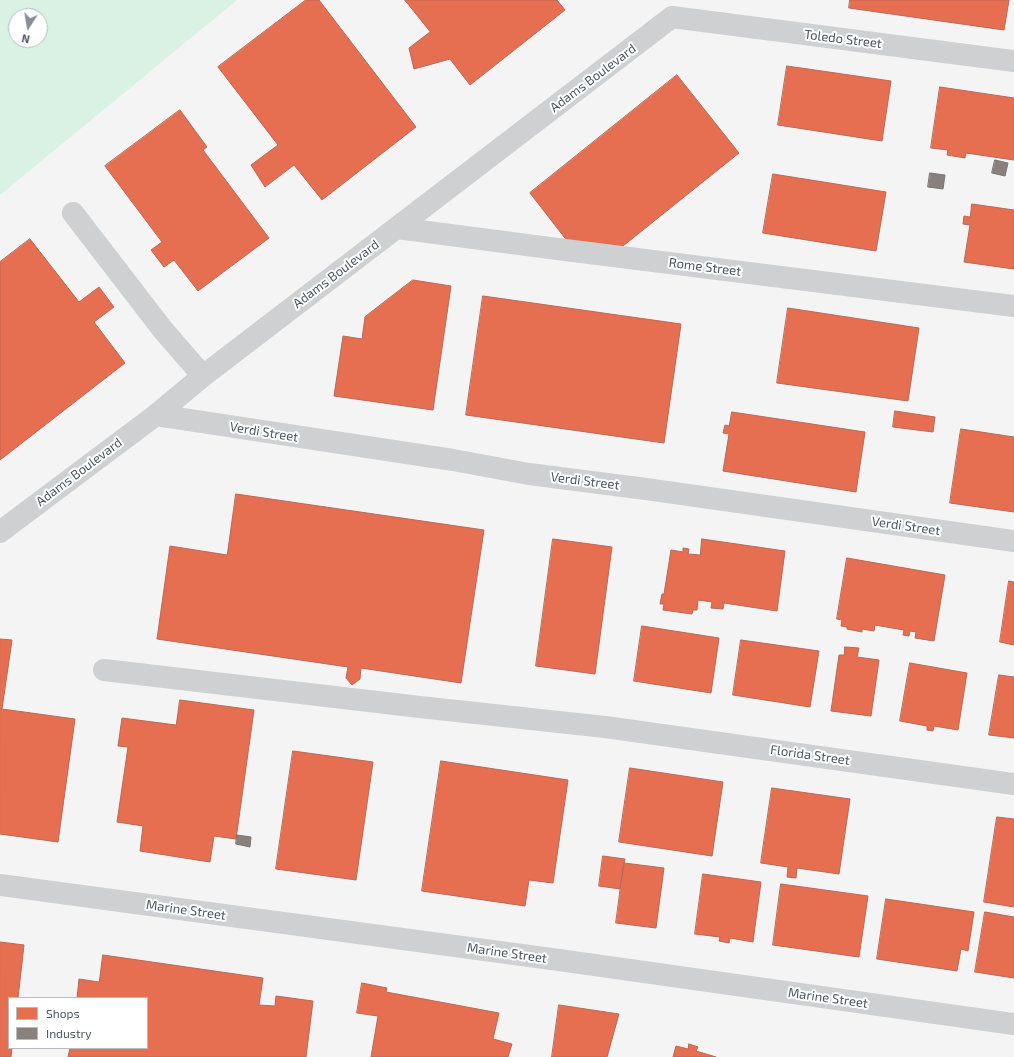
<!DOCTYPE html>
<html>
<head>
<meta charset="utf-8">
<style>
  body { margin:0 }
  #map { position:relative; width:1014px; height:1057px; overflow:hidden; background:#f4f4f4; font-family:"Exo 2",sans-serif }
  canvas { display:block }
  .legend { position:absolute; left:8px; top:997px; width:140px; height:52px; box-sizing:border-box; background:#fff; border:1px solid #b7bbc0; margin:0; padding:5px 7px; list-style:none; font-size:12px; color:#4a5661 }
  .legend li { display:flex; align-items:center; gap:8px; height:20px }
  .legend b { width:20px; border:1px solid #b7bbc0 }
  .north { position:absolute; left:8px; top:8px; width:40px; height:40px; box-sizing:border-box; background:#fff; border:1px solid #b7bbc0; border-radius:50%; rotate:192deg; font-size:11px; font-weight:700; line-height:16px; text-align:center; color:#4a5661 }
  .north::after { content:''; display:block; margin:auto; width:14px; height:18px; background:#868d94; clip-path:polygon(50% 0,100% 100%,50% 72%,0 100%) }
</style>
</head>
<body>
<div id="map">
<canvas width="1014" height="1057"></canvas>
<ul class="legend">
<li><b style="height:11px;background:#e76f51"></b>Shops</li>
<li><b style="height:11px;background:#8a817c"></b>Industry</li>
</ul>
<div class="north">N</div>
</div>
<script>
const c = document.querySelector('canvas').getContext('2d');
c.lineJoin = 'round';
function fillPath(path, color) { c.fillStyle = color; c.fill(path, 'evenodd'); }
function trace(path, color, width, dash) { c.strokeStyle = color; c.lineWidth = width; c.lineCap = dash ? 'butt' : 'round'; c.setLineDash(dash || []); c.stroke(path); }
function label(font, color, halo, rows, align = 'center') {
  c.font = font + ' "Exo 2",sans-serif'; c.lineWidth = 4; c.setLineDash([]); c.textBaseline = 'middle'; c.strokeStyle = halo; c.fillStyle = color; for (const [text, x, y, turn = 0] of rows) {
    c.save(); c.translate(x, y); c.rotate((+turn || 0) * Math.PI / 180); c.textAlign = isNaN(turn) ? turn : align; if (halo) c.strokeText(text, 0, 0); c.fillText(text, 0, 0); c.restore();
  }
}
fillPath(new Path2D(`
  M 0,0 L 237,0 L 0,195 ZM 16,16 L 40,16 L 40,40 L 16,40 Z`), '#d9f2e3');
const shops = new Path2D(`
  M 306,0 L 319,0 L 416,127 L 322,200 L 294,165 L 265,187 L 251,165 L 278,145 L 218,67 Z
  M 405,0 L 557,0 L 565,10 L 470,85 L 450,59 L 414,69 L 409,48 L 430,32 Z
  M 850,0 L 1009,0 L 1004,30 L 849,8 Z
  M 787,66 L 891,81 L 882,141 L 778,125 Z
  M 677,75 L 739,153 L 618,250 L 568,242 L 530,193 Z
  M 940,87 L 1014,98 L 1014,160 L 966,153 L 965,158 L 947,155 L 948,150 L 931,148 Z
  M 180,110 L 207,147 L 203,150 L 269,238 L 198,291 L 174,260 L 164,267 L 151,250 L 162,242 L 105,166 Z
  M 773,174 L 886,192 L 876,251 L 763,233 Z
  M 972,204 L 1014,210 L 1014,269 L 964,262 L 970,225 L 963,224 L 964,216 L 970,217 Z
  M 30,239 L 79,302 L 99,287 L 114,307 L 94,322 L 125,363 L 0,460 L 0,262 Z
  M 413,280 L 451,286 L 433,410 L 334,396 L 343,336 L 362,339 L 365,317 Z
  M 483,296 L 681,324 L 664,443 L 466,415 Z
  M 788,308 L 919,328 L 908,401 L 777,383 Z
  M 895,411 L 935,417 L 933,432 L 893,427 Z
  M 732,412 L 865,432 L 856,492 L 723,471 L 729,434 L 723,433 L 725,425 L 729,426 Z
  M 961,429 L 1014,437 L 1014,512 L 950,503 Z
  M 236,494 L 484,530 L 461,683 L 361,668 L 360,679 L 352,685 L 346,678 L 348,667 L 157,639 L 170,546 L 227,555 Z
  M 553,539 L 612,547 L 595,674 L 536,666 Z
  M 702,539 L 785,551 L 777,611 L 724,603 L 723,609 L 711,608 L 712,602 L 698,600 L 697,610 L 693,610 L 692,614 L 663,610 L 664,604 L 660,604 L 662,594 L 664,594 L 671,550 L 683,552 L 683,548 L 689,549 L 688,554 L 700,555 Z
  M 847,558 L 945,575 L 934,641 L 915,638 L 916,632 L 910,631 L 909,636 L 903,635 L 904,630 L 875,625 L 874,631 L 862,629 L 862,632 L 847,629 L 847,627 L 841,626 L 842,620 L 837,619 Z
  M 1009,581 L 1014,582 L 1014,645 L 1000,642 Z
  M 642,626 L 719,638 L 711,693 L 634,681 Z
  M 0,639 L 12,640 L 2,709 L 75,719 L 58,842 L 0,834 Z
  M 741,640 L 819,651 L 810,707 L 733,695 Z
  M 845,647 L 859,648 L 857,657 L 879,660 L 871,716 L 831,711 L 839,655 L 844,655 Z
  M 910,663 L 967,673 L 958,730 L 934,726 L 933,731 L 927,730 L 927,726 L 900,721 Z
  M 999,675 L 1014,677 L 1014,738 L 989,735 Z
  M 180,700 L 254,710 L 236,839 L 214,836 L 210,862 L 140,851 L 143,826 L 117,822 L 128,747 L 118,746 L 122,718 L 176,725 Z
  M 293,751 L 373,762 L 356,880 L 276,869 Z
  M 441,761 L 568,780 L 553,883 L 529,880 L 525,906 L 422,891 Z
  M 630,768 L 723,782 L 712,856 L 619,842 Z
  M 772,788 L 850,799 L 839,874 L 797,868 L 796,878 L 787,877 L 788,867 L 761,863 Z
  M 997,817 L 1014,819 L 1014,907 L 984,902 Z
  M 603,856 L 625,859 L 620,889 L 599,886 Z
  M 624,863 L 664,868 L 656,928 L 616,923 Z
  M 703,874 L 761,882 L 753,942 L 730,938 L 729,943 L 719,941 L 720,937 L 695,934 Z
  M 781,884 L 868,896 L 859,957 L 773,945 Z
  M 886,899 L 974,912 L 968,951 L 961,949 L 957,971 L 877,959 Z
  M 985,912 L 1014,917 L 1014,978 L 975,972 Z
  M 0,942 L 24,945 L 18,998 L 9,998 L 9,1048 L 12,1048 L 11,1057 L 0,1057 Z
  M 103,955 L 263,978 L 259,1005 L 275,1006 L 276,996 L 313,1001 L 306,1057 L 68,1057 L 70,1048 L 147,1048 L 147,998 L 77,998 L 79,979 L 99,982 Z
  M 362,983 L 387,988 L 386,992 L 499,1013 L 493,1039 L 512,1044 L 508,1057 L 371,1057 L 378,1016 L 357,1013 Z
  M 559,1005 L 619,1014 L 607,1057 L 552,1057 Z
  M 689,1044 L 698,1047 L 696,1051 L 716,1057 L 673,1057 L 676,1046 L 688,1049 Z`);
fillPath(shops, '#e76f51');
trace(shops, '#b86856', 1);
const industry = new Path2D(`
  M 995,160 L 1008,163 L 1005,176 L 992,173 Z
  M 930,173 L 945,175 L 943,189 L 928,187 Z
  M 237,835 L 251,837 L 250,847 L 236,844 Z`);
fillPath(industry, '#8a817c');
trace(industry, '#777474', 1);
trace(new Path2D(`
  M 73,213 L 163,330 L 203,376
  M 397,228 L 565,250 L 1014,306
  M 156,415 L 453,460 L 529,474 L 646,489 L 1014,541
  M 0,532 L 156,415 L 203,376 L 672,17 L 1014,61
  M 104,670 L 420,707 L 605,727 L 1014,784
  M 0,885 L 559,960 L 1014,1024`), '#ced0d2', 22);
label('13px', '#4a5661', '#fff', [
  ["Toledo Street",843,39,7],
  ["Adams Boulevard",593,78,-37],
  ["Rome Street",705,267,7],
  ["Adams Boulevard",336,274,-37],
  ["Verdi Street",264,432,9],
  ["Adams Boulevard",79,472,-37],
  ["Verdi Street",585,481,7],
  ["Verdi Street",906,526,8],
  ["Florida Street",810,755,8],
  ["Marine Street",186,910,8],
  ["Marine Street",507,953,8],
  ["Marine Street",828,998,8]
]);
</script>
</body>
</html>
